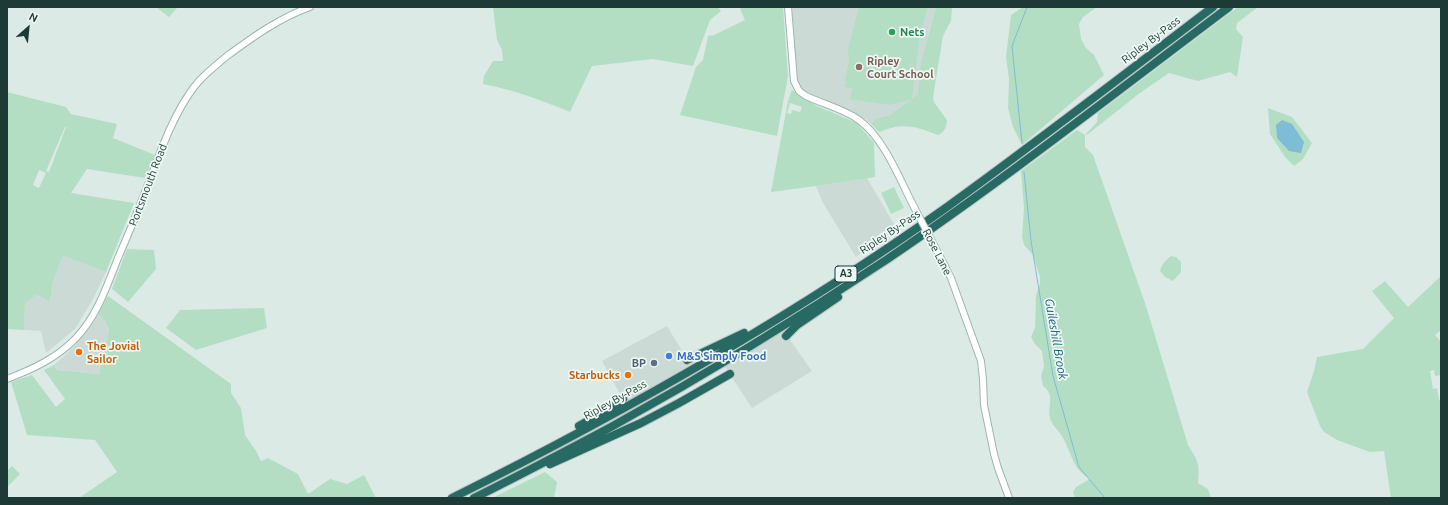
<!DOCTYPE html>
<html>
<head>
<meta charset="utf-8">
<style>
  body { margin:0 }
  #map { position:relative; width:1448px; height:505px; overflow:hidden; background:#dceae6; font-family:Ubuntu,sans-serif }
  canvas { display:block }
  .frame { position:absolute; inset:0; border:8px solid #1d3a36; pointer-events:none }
  .north { position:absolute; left:8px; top:8px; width:40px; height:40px; -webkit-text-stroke:3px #edf7f3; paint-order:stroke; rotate:27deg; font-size:11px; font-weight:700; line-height:16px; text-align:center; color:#1d3a36 }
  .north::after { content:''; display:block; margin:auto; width:14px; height:18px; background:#1d3a36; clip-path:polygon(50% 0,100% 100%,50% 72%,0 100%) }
</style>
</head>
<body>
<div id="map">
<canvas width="1448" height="505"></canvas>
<div class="frame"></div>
<div class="north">N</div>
</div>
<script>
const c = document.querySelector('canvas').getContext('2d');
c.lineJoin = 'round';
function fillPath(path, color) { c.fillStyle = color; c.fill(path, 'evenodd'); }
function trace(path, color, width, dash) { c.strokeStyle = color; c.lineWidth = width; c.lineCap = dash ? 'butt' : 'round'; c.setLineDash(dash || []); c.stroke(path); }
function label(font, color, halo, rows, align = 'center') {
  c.font = font + ' Ubuntu,sans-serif'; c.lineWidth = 3.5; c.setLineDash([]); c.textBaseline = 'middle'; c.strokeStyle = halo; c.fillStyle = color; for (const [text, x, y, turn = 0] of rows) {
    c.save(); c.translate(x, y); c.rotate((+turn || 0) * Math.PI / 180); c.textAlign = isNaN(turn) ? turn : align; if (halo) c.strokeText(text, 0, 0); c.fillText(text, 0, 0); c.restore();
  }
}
fillPath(new Path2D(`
  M 792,7 L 936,7 L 929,32 L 918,94 L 915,101 L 890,115 L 877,118 L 871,124 L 866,119 L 859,118 L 814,100 L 797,86 L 794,57 Z
  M 867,178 L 894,224 L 856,257 L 823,203 L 816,186 Z
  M 63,256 L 106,272 L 93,299 L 75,329 L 46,353 L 41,331 L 24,330 L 25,303 L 37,295 L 50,302 L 53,281 Z
  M 97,314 L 104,319 L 109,333 L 99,374 L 57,370 L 54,365 L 73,348 Z
  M 667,326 L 691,366 L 625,403 L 602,361 Z
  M 783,330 L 812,371 L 752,408 L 725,367 Z`), '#cbdad5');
fillPath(new Path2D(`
  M 156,7 L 178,7 L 169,17 Z
  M 493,7 L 718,7 L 721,11 L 710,20 L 693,66 L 653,59 L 592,66 L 570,112 C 541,100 514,90 483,84 L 484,76 L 493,61 L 503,61 L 502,50 L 497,40 Z
  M 744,7 L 783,7 L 788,76 L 777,136 L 680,115 L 696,67 L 703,60 L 708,36 L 714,35 L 745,20 L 740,9 Z
  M 859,7 L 928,7 L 920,34 L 912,99 L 918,94 L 920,67 L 936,7 L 952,7 L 951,21 L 943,36 L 933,97 L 934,102 L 947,120 C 946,128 945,132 938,135 C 916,126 902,122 879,132 L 871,124 L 877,118 L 890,115 L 911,100 L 889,105 L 850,99 L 852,88 L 845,87 L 846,82 L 845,81 L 849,61 L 848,49 Z
  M 1023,7 L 1097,7 L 1083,17 L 1079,24 L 1081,39 L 1086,48 L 1094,55 L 1104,75 L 1022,145 L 1013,127 L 1008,108 L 1009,79 L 1006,57 L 1011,15 Z
  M 1238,7 L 1258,7 L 1237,23 L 1236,29 L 1243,37 L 1237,77 L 1230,72 L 1198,81 L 1169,73 L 1140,93 L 1088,134 L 1085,135 L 1085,147 L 1093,155 L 1146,306 L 1188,445 C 1198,461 1200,464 1198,483 L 1208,489 L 1211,498 L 1075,498 L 1073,492 L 1076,487 L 1090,479 C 1085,476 1079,471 1076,466 C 1070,456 1068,445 1061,435 C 1059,431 1054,427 1052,423 C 1044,408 1058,397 1043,386 L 1041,376 L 1044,366 L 1042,351 L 1035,344 L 1031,337 L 1035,328 L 1036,295 L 1040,284 L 1040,277 L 1033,255 L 1024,245 L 1022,237 L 1024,208 L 1021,171 L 1077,130 L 1085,135 L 1097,122 L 1098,113 Z
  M 792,90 L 817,106 L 857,123 L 874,143 L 875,177 L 816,186 L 771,192 L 788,101 ZM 790,103 L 802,107 L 800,112 L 792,110 L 791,114 L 787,113 Z
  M 7,92 L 66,107 L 71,114 L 117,124 L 113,138 L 155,155 L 145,178 L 87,169 L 71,193 L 134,203 L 106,272 L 63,256 L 53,281 L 50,302 L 37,295 L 25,303 L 24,330 L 7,329 ZM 66,127 L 49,172 L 46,171 L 65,127 ZM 39,170 L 46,173 L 39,188 L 33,185 Z
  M 1268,108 L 1292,117 L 1312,143 L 1303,159 L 1294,166 L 1285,157 L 1270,134 Z
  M 894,187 L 904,208 L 891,214 L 881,193 Z
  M 127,249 L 154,250 L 156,269 L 128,302 L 112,289 Z
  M 1171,256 L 1176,257 L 1181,262 L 1181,272 L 1173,281 L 1165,277 L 1160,271 C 1162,264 1165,261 1171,256 Z
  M 1441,276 L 1441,330 L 1435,335 L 1441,342 L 1441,375 L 1435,376 L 1434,370 L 1430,371 L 1433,389 L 1437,388 L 1439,400 L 1441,399 L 1441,498 L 1391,498 L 1384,451 L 1370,452 L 1337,440 L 1324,432 L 1320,426 L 1307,392 L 1314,371 L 1317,357 L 1363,349 L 1394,318 L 1372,291 L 1385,281 L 1408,307 Z
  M 108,296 L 231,384 L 231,393 L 241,408 L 245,435 L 256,451 L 261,461 L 268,458 L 298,474 L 308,494 L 330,479 L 347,484 L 364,475 L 376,498 L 79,498 L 117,472 L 95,440 L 27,435 L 11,382 L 32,375 L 56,407 L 65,399 L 44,370 L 54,365 L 57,370 L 99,374 L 109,331 L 104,319 L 97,314 Z
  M 264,308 L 267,328 L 196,350 L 166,328 L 180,310 Z
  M 12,466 L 20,474 L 7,487 L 7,471 Z
  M 545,472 L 557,482 L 554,498 L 492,498 Z`), '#b3dec4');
fillPath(new Path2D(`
  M 1282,120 L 1292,124 L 1304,142 L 1301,153 L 1289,151 L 1277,138 L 1276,125 Z`), '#7ebdd5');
trace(new Path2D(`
  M 1022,143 L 1012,46 L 1027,7
  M 1024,172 L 1031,241 L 1053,376 L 1079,467 L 1105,498`), '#7ebdd5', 1);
const secondary = new Path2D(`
  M 788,7 L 794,81 L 799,91 L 806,96 C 823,104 844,109 859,120 C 884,138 900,180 914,207
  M 936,249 L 951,278 L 981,361 L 983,379 L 984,405 L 994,454 L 998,468 L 1009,498
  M 7,379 C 33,369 57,358 76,338 C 97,316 107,286 118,258 C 129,233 139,208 149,182 C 161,150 173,115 194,87 C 203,75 215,66 227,56 C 253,37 279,18 310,7`);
const highway = new Path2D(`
  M 786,336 L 797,325 L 838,297
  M 687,360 L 744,333
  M 579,426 L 616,405 L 623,399
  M 550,464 L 641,423 L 679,403 L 730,374
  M 452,498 C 623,413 791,318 947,207 C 1037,142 1125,74 1213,7
  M 474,498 C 520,475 566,451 611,427 C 705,375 797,319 886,260 C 1004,180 1116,92 1229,7`);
trace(secondary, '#9bb7b0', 8);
trace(highway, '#bbc4c3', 10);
trace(secondary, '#fff', 6);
trace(highway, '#276963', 8);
const secondaryBridge = new Path2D(`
  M 914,207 L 936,249`);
trace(secondaryBridge, '#9bb7b0', 8, []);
trace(secondaryBridge, '#fff', 6);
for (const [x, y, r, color] of [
  [892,32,4,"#2e9e5b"],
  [859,67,4,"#8d6e63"],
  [79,352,4,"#e8710a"],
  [669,356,4,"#3f7fe0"],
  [654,363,4,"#5c6f8a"],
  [628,375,4,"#e8710a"]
]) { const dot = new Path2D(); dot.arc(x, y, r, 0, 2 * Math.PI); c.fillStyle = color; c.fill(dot); trace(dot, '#edf7f3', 1.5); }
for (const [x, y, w] of [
  [846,274,22]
]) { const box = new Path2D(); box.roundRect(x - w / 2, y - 8, w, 16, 3); c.fillStyle = '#edf7f3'; c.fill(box); trace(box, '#1d3a36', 1); }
label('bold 10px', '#1d3a36', null, [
  ["A3",846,274]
]);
label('bold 11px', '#27864d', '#edf7f3', [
  ["Nets",900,32]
], 'left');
label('11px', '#1d3a36', '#edf7f3', [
  ["Ripley By-Pass",1151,40,-37],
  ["Portsmouth Road",148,185,-69],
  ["Ripley By-Pass",890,232,-34],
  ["Rose Lane",937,252,63],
  ["Ripley By-Pass",615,400,-29]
]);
label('bold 11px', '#785e54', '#edf7f3', [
  ["Ripley",867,61],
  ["Court School",867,74]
], 'left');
label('bold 11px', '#c56008', '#edf7f3', [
  ["The Jovial",87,346],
  ["Sailor",87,359],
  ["Starbucks",620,375,"right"]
], 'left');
label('bold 11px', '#366cbe', '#edf7f3', [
  ["M&S Simply Food",677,356]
], 'left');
label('bold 11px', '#4e5e75', '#edf7f3', [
  ["BP",646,363]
], 'right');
label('italic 12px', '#135d7a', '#edf7f3', [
  ["Guileshill Brook",1056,339,80]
]);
</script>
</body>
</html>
